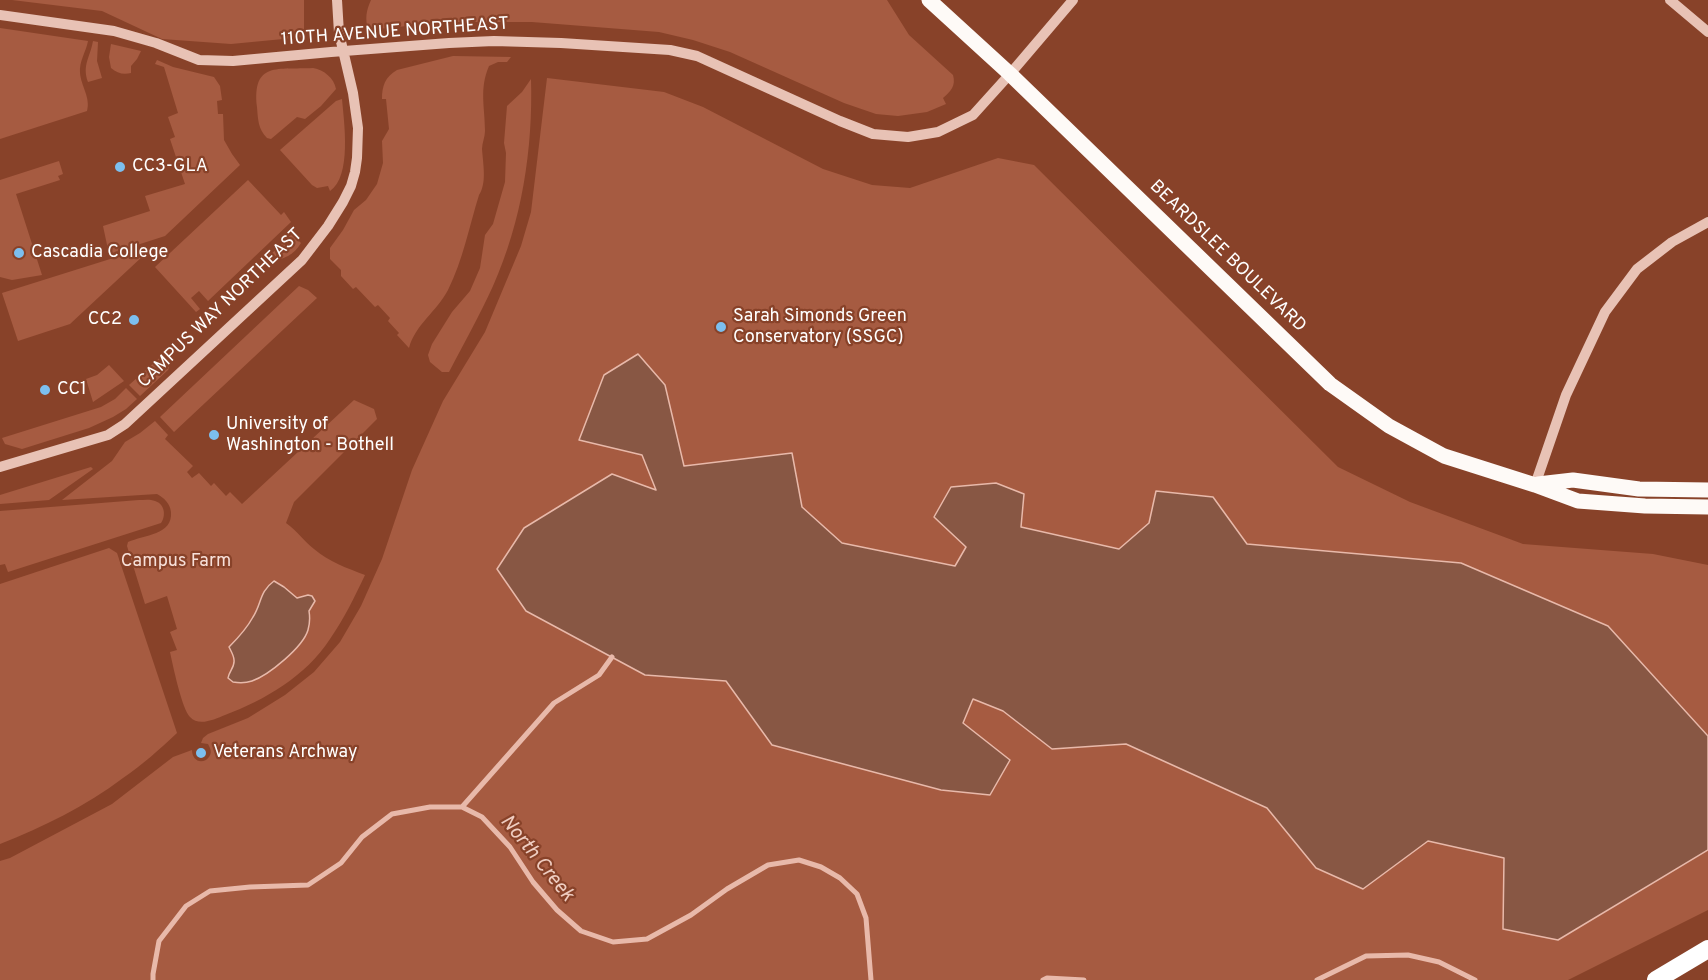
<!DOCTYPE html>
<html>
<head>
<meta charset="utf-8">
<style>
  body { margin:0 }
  canvas { display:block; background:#884229 }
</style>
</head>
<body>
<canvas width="1708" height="980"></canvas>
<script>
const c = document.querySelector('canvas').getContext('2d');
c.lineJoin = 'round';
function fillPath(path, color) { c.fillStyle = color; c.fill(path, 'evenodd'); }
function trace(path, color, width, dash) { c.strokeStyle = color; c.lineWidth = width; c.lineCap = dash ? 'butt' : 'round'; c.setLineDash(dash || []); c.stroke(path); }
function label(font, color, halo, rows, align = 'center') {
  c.font = font + ' Overpass,sans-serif'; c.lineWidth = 4.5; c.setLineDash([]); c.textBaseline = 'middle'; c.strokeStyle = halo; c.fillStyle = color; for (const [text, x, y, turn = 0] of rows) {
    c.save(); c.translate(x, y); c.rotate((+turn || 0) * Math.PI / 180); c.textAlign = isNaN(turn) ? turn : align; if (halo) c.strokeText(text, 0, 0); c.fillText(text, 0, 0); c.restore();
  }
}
fillPath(new Path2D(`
  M 12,0 L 304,0 L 304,37 L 231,44 L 162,39 L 102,11 Z
  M 371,0 L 887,0 L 909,35 L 953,75 C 956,86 951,91 943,98 L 946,104 L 927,112 L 898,116 L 876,114 L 844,103 L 730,52 L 693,40 L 659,32 L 532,22 L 446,22 L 368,30 C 365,18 366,11 371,0 Z
  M 0,28 L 88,41 C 86,52 79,61 80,73 C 81,86 91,98 87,111 L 0,139 Z
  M 93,41 L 98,42 L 97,61 L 102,78 L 88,82 C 82,65 90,58 93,41 Z
  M 111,44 L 141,51 L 137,59 L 131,66 L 131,73 C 123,75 117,73 111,68 L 109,57 Z
  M 453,56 L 511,57 L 507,62 L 498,62 L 489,66 C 479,89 485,107 485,131 C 485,137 482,143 482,149 C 483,164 487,183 479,195 C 469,227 463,260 448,290 C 437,311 415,325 409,348 L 397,335 L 399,333 L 388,321 L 390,318 L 378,305 L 375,307 L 356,287 L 353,289 L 341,276 L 341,270 L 330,259 L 330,248 L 343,230 L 354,210 L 366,200 L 377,184 L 383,163 L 382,141 L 389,129 L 386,99 L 382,99 C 382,86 385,77 397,70 Z
  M 157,60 L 173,67 L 214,77 L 220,86 L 222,100 L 217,101 L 218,114 L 223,114 L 224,140 L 232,154 L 240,165 L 165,236 L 109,254 L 103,226 L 150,211 L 145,196 L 185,184 L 170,139 L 175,137 L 168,117 L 178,113 L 164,67 L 155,64 Z
  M 313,68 C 324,70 334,78 336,89 L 321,106 L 305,119 L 297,117 L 271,139 L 267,138 C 258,129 258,119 257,107 C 252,61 278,70 313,68 Z
  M 547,78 L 664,92 L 703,107 L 823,169 L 872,185 L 910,188 L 998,158 L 1034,165 L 1338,467 L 1410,502 L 1523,544 L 1653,554 L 1708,565 L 1708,910 L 1568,980 L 0,980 L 0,861 L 10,858 L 112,804 L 173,757 L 192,750 C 192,758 198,764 206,760 C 212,755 212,751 208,744 L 201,743 L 203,738 L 208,734 L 248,718 L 285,695 L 314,672 L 340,642 L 361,606 L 382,559 L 412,470 L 443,401 L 485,332 L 521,246 L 531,212 Z
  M 531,79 C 533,149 522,221 493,286 C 480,315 464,343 449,372 L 442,372 L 430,362 L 428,355 L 432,344 L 452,312 L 470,291 L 480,268 L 485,235 L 493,224 L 505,182 L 506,153 L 504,143 L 507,106 L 522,92 Z
  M 342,99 C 344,122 352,176 330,191 L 328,186 L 317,188 L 312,185 L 280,150 L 336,101 Z
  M 59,161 L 63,174 L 58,176 L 60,180 L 16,194 L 42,275 L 12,280 L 0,277 L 0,180 Z
  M 248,180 L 281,215 L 284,212 L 291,222 L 208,301 L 199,291 L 191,298 L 200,309 L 196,312 L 155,267 Z
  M 292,234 L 301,243 C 293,256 285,258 270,262 L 267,258 Z
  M 142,249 L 144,255 L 70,324 L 18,341 L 2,293 Z
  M 299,286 L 308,290 L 317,298 L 174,432 L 160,417 Z
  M 173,346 L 175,347 L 175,350 L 168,370 L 140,396 L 129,385 Z
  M 109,365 L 124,381 L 93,402 L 86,379 L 97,375 Z
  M 126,388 L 137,399 L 126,409 L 113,417 L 89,428 L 22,449 L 5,444 L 2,438 L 101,407 L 115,399 Z
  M 354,400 L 374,409 L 377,419 L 294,502 L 286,523 C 298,532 303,540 314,549 C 329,562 347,568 365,575 C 355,596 344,619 330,639 C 306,676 265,700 225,715 C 215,719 199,727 190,717 C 182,709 173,666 170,652 L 177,650 L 170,632 L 177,629 L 167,596 L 145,604 L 127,546 L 128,542 C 144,535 173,535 171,512 C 170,503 164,498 157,494 L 62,500 L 112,461 L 125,442 L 140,433 L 155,421 L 168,435 L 165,439 L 193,466 L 187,472 L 192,478 L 199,473 L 211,486 L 214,483 L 226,496 L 230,492 L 242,504 Z
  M 91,467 L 93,469 L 49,500 L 0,504 L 0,495 Z
  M 139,500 C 144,500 150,499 155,501 C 165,504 166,516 161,523 L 8,572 L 5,564 L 0,565 L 0,511 Z
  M 109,548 L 117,553 L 177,733 C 160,749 142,765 123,778 C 86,806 43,827 0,844 L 0,584 Z`), '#a65b41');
const water = new Path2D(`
  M 638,354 L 665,385 L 684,466 L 792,453 L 802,507 L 842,543 L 955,566 L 966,547 L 934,517 L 951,487 L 996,483 L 1024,494 L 1021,527 L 1119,549 L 1149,523 L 1156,491 L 1213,497 L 1247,544 L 1461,563 L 1608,626 L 1708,736 L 1708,850 L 1558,940 L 1503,929 L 1504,858 L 1428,841 L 1363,889 L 1316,868 L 1267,808 L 1126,744 L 1052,749 L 1003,711 L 973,699 L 963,723 L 1010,760 L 990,795 L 941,790 L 772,745 L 726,681 L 645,675 L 526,611 L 497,569 L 524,528 L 612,474 L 656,490 L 642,455 L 579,440 L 604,375 Z
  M 274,581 L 284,587 L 297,598 L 308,595 L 312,596 L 315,601 L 309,611 C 310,617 310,623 308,630 C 303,647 269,675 252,681 C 246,683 239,683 233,682 L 228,678 C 229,671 235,667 234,660 C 234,656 231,651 229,647 C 238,638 247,628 253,617 C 262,603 259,592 274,581 Z`);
fillPath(water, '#885744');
trace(water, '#e8b9aa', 1.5);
trace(new Path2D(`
  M 462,807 L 554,703 L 599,675 L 612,657
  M 153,980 L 153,974 L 159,941 L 186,906 L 210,891 L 250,887 L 308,885 L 341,863 L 362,837 L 392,814 L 430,807 L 462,807 L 482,817 L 510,847 L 533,882 L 557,910 L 581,931 L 613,942 L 647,939 L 691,915 L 727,889 L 768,865 L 799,860 L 821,867 L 840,878 L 857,894 L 866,918 L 871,980
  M 1043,980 L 1047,978 L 1084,980
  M 1317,980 L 1366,956 L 1408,955 L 1439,962 L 1475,980`), '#e8b9aa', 5);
trace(new Path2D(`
  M 1670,0 L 1708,32
  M 0,15 L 114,31 L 156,43 L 199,60 L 233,61 L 331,52 L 449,43 L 494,41 L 561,43 L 670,50 L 697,56 L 840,121 L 873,134 L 908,137 L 938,132 L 973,115 L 1010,74 L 1073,0
  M 0,467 L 108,435 L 125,424 L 302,260 L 328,226 L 343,202 L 351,186 L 355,172 L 357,158 L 358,128 L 353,93 L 339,33 L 337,0
  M 1535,485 L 1566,395 L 1605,312 L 1637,269 L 1672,242 L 1708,222`), '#e8c2b5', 10);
trace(new Path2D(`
  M 929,0 L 1010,74 L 1330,384 L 1389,426 L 1444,456 L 1535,485 L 1578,501 L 1645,506 L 1708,507
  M 1538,484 L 1573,480 L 1639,489 L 1708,490`), '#fefaf7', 15);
trace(new Path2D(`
  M 1656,980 L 1708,949`), '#fff', 18);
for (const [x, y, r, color] of [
  [120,167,6,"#7cbfef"],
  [19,253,6,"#7cbfef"],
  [134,320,6,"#7cbfef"],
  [721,327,6,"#7cbfef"],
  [45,390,6,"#7cbfef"],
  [214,435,6,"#7cbfef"],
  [201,753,6,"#7cbfef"]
]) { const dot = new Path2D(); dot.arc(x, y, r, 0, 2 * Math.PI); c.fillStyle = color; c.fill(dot); trace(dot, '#884229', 2); }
label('18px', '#fff', '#884229', [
  ["110TH AVENUE NORTHEAST",395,33,-4],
  ["BEARDSLEE BOULEVARD",1227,257,44],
  ["CAMPUS WAY NORTHEAST",221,309,-44]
]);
label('18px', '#fff', '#884229', [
  ["CC3-GLA",132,167],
  ["Cascadia College",31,253],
  ["Sarah Simonds Green",733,317],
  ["Conservatory (SSGC)",733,338],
  ["CC2",122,320,"right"],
  ["CC1",57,390],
  ["University of",226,425],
  ["Washington - Bothell",226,446],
  ["Veterans Archway",213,753]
], 'left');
label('18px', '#f7e0d9', '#884229', [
  ["Campus Farm",176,562]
]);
label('italic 20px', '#efcdc1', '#884229', [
  ["North Creek",536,859,51]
]);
</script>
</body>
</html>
